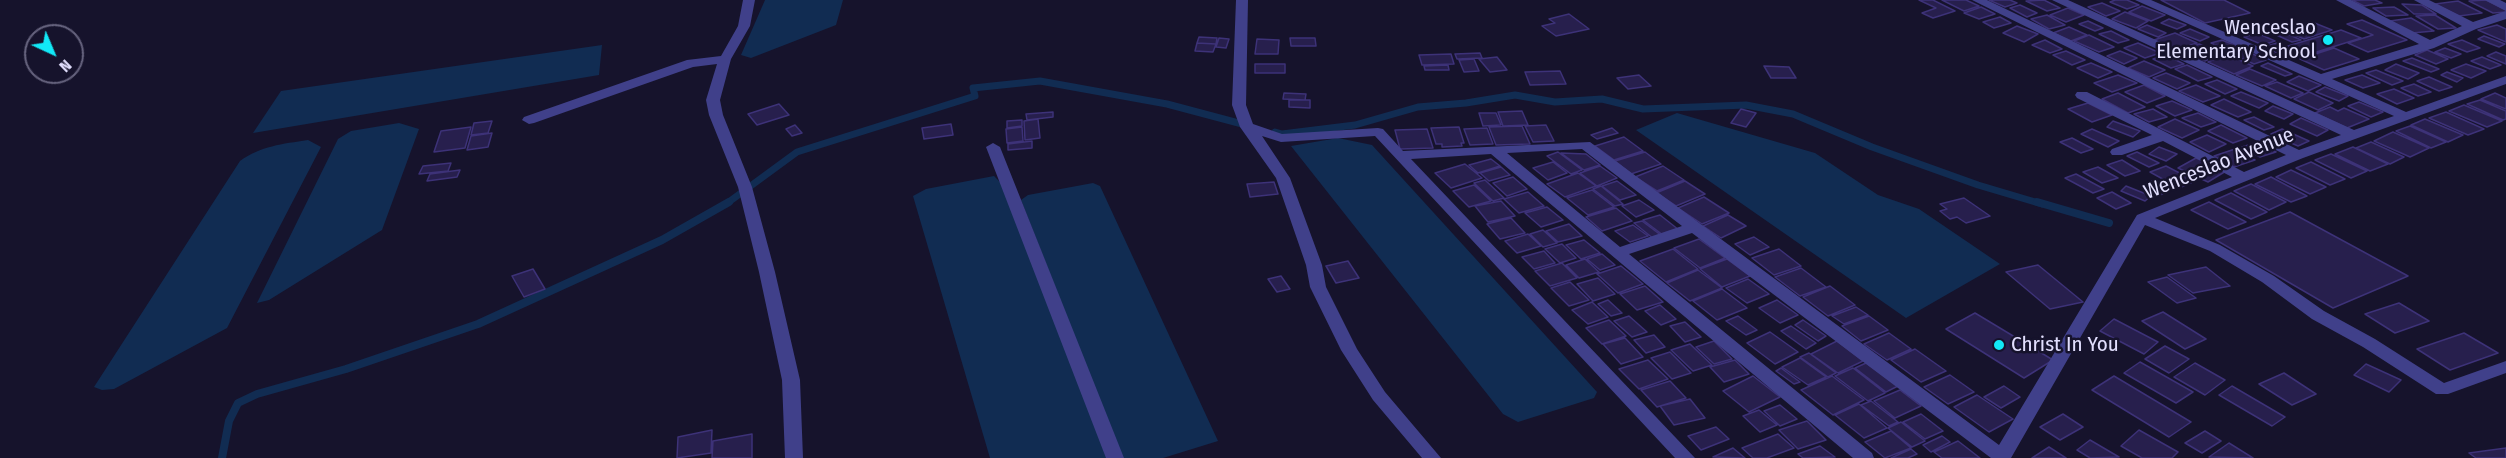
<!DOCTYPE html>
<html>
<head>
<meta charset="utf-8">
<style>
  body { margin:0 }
  #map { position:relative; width:2506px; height:458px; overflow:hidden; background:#16132c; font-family:"Fira Sans Condensed",sans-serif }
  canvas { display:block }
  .north { position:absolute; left:24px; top:24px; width:60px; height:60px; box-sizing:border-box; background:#16132c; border:2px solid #686580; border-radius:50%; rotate:136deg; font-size:16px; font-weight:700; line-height:24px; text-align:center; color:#e2dffe }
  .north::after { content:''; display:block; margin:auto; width:21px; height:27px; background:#12e9f7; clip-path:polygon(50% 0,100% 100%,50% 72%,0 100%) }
</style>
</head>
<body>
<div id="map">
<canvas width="2506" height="458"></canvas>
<div class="north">N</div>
</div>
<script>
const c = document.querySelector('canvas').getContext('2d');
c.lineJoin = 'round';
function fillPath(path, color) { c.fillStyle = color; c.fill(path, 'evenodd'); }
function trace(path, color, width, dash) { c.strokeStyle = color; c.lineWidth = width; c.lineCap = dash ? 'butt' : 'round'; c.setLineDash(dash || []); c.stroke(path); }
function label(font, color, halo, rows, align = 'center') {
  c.font = font + ' "Fira Sans Condensed",sans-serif'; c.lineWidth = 5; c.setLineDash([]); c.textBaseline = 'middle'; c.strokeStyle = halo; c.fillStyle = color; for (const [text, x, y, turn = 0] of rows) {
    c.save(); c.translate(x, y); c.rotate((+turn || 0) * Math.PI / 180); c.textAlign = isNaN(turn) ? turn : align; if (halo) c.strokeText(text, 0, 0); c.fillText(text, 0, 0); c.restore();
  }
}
fillPath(new Path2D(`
  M 765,0 L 843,0 L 836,25 L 751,58 L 741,55 Z
  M 602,45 L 599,75 L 253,133 L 281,91 Z
  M 1677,113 L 1815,153 L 1878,195 L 1919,209 L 2000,264 L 1906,318 L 1636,130 Z
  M 399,123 L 419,129 L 382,230 L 269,300 L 257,303 L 338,139 L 351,131 Z
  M 1338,138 L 1372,145 L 1597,392 L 1594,398 L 1518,422 L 1503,414 L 1291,146 Z
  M 308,140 L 321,147 L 227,328 L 114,389 L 102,390 L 94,387 L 240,161 C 261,146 282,144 308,140 Z
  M 994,176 L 1001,183 L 1111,458 L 990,458 L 913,196 L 926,189 Z
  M 1093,183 L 1100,186 L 1218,441 L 1163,458 L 1122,458 L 1021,200 L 1028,195 Z`), '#112c52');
trace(new Path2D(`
  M 1275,132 L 1282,134 L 1355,125 L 1418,107 L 1466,103 L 1515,95 L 1555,102 L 1602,99 L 1643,109 L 1746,105 L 1793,114 L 1872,147 L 1978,185 L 2042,204
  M 726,204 L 797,152 L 975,96 L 973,88 L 1040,81 L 1167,104 L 1246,125`), '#112c52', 7);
trace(new Path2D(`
  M 2037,202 L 2109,223
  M 222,458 L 229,421 L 238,403 L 257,394 L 346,369 L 478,324 L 662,240 L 729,202`), '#112c52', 8);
const building = new Path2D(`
  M 1919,0 L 1933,0 L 1955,11 L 1933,18 L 1922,13 L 1936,8 Z
  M 1942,0 L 1966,0 L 1979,6 L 1964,11 Z
  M 1989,0 L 2010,0 L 2017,3 L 2005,7 Z
  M 2044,0 L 2060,8 L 2047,11 L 2026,1 Z
  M 2115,0 L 2127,0 L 2139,5 L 2127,9 L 2110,2 Z
  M 2161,0 L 2224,0 L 2250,13 L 2205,23 Z
  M 2352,0 L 2375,0 L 2382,3 L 2364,6 Z
  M 2486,0 L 2506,10 L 2506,12 L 2493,13 L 2469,1 Z
  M 2458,1 L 2482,13 L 2459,16 L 2435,4 Z
  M 2102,3 L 2120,11 L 2106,16 L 2088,7 Z
  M 2402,4 L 2422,5 L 2436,14 L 2414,14 Z
  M 2020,5 L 2037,13 L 2027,17 L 2010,8 Z
  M 2142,6 L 2165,15 L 2151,21 L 2129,12 Z
  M 1981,7 L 1995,14 L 1979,19 L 1964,13 Z
  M 2394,7 L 2408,15 L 2386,16 L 2373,8 Z
  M 2068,8 L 2084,15 L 2066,22 L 2050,15 Z
  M 2125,12 L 2148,21 L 2136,28 L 2112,19 Z
  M 1569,14 L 1589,29 L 1556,36 L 1542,26 L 1555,23 L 1549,19 Z
  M 2047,15 L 2065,25 L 2049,29 L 2031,19 Z
  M 2435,15 L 2456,28 L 2438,29 L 2416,16 Z
  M 2000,17 L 2011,23 L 1994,28 L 1983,22 Z
  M 2411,18 L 2434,31 L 2412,33 L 2390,21 Z
  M 2169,19 L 2186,25 L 2177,29 L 2161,23 Z
  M 2362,20 L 2407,40 L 2368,52 L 2348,43 L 2373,35 L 2347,24 Z
  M 2088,21 L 2103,28 L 2095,31 L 2079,24 Z
  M 2312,22 L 2332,30 L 2304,39 L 2284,30 Z
  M 2147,25 L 2166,33 L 2158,37 L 2138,29 Z
  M 2497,25 L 2506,29 L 2506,42 L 2478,30 Z
  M 2017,26 L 2038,34 L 2024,42 L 2003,33 Z
  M 2069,27 L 2087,35 L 2071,41 L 2053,33 Z
  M 2190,29 L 2209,37 L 2200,41 L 2180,33 Z
  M 2341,30 L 2361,38 L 2307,55 L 2288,46 Z
  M 2111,31 L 2129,40 L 2118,43 L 2099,34 Z
  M 2281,31 L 2301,40 L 2292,42 L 2272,33 Z
  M 2175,33 L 2197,43 L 2175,50 L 2154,40 Z
  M 2257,33 L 2275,41 L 2263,45 L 2244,37 Z
  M 2089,35 L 2114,47 L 2099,52 L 2074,41 Z
  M 2484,36 L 2505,44 L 2499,47 L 2478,39 Z
  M 1199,37 L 1217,38 L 1216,44 L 1197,43 Z
  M 1219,38 L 1229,39 L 1226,48 L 1216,47 Z
  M 1290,38 L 1315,38 L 1316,46 L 1291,46 Z
  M 1257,39 L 1279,40 L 1278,54 L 1255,54 Z
  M 2045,40 L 2062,49 L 2050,53 L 2032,45 Z
  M 2222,40 L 2239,47 L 2229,51 L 2211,43 Z
  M 2462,40 L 2480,48 L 2467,52 L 2448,44 Z
  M 1197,43 L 1216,44 L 1213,52 L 1195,51 Z
  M 2138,43 L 2160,53 L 2145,58 L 2124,48 Z
  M 2277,43 L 2304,55 L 2292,59 L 2264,47 Z
  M 2199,44 L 2221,53 L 2205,61 L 2182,51 Z
  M 2334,48 L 2359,59 L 2324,70 L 2300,59 Z
  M 2445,48 L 2461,54 L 2451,58 L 2435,52 Z
  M 2244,50 L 2266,60 L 2254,64 L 2232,54 Z
  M 2427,50 L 2448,59 L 2436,64 L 2415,55 Z
  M 2066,51 L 2085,60 L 2072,65 L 2053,55 Z
  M 2120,51 L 2137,58 L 2124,64 L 2107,56 Z
  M 2496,52 L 2506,56 L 2506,64 L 2487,56 Z
  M 1480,53 L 1482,58 L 1457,59 L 1455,54 Z
  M 1451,54 L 1454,64 L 1422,65 L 1419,55 Z
  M 2226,54 L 2253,66 L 2234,74 L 2208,62 Z
  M 2166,55 L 2184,64 L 2171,68 L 2153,59 Z
  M 1497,57 L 1507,70 L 1490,72 L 1479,59 Z
  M 2482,57 L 2501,65 L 2490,69 L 2471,61 Z
  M 2412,58 L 2439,69 L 2431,72 L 2403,61 Z
  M 1474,59 L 1479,71 L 1464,72 L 1459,60 Z
  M 2144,61 L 2165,70 L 2149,77 L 2128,68 Z
  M 2091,63 L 2112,72 L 2098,78 L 2077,68 Z
  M 2268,63 L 2292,74 L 2285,76 L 2261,66 Z
  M 1255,64 L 1285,64 L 1285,73 L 1255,73 Z
  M 2396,64 L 2419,73 L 2408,79 L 2385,70 Z
  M 2466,64 L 2486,71 L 2471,78 L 2451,70 Z
  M 1448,65 L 1449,70 L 1425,70 L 1424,66 Z
  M 2187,65 L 2212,77 L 2198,81 L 2175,69 Z
  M 1764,66 L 1789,67 L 1796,78 L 1771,78 Z
  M 2250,69 L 2276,80 L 2262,86 L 2236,75 Z
  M 2376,70 L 2403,81 L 2392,85 L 2366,73 Z
  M 1560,71 L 1566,84 L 1530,85 L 1525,72 Z
  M 2447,72 L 2463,78 L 2457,82 L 2441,75 Z
  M 2166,73 L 2190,83 L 2177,89 L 2153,78 Z
  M 1639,75 L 1651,86 L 1628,89 L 1617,78 Z
  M 2118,75 L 2137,83 L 2112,92 L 2094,83 Z
  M 2362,75 L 2380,83 L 2363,88 L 2345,80 Z
  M 2299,76 L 2321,85 L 2308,91 L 2287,82 Z
  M 2429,77 L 2452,87 L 2439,91 L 2417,81 Z
  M 2217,80 L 2237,89 L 2225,94 L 2205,84 Z
  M 2277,82 L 2303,93 L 2291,98 L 2265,86 Z
  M 2414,84 L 2431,92 L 2418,96 L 2401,88 Z
  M 2144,85 L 2165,96 L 2147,103 L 2125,92 Z
  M 2196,85 L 2220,96 L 2203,102 L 2179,91 Z
  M 2325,87 L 2348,96 L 2339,101 L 2316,92 Z
  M 2394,89 L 2414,98 L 2397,104 L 2377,94 Z
  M 2241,92 L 2268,103 L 2259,108 L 2231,96 Z
  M 2309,92 L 2333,103 L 2318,110 L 2294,99 Z
  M 1284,93 L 1306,94 L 1305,100 L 1283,99 Z
  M 2118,93 L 2145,107 L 2128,113 L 2102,99 Z
  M 2495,93 L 2506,98 L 2506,109 L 2481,99 Z
  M 2224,99 L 2251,112 L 2238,117 L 2211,105 Z
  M 1289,100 L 1310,100 L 1310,108 L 1289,107 Z
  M 2480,100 L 2506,111 L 2506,119 L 2503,120 L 2467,104 Z
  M 2172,101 L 2192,110 L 2175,116 L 2156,106 Z
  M 2359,102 L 2383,112 L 2371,117 L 2348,106 Z
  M 2088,103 L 2112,115 L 2092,122 L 2068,109 Z
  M 779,104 L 789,115 L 757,125 L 748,114 Z
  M 2464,105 L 2502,121 L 2487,127 L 2449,111 Z
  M 2273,106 L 2293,114 L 2284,119 L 2265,111 Z
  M 2330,107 L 2338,111 L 2344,108 L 2369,119 L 2347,128 L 2315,113 Z
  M 1741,109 L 1756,113 L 1746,127 L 1731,123 Z
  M 2153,109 L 2167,117 L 2149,122 L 2134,114 Z
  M 1522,111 L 1528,125 L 1503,126 L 1498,112 Z
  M 1053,112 L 1053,117 L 1027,120 L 1026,114 Z
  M 2446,112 L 2484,129 L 2468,135 L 2429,118 Z
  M 1479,113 L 1496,113 L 1501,125 L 1483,126 Z
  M 2198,113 L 2216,122 L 2201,127 L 2182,118 Z
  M 2254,117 L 2274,127 L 2264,130 L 2244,120 Z
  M 2301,118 L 2328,130 L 2317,136 L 2290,124 Z
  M 1038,119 L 1040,138 L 1025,140 L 1024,121 Z
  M 2175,119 L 2199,130 L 2182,138 L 2158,127 Z
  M 2425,119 L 2463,135 L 2448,142 L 2411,125 Z
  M 1022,120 L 1022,126 L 1007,128 L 1007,121 Z
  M 492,121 L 488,133 L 471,135 L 474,123 Z
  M 2113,121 L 2140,131 L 2133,137 L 2107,127 Z
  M 951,124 L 953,135 L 924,139 L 922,128 Z
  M 795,125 L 802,133 L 792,136 L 786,129 Z
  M 1546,125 L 1554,141 L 1533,142 L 1525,126 Z
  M 2221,125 L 2247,138 L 2233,143 L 2208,131 Z
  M 1522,126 L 1530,144 L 1496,145 L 1489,127 Z
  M 2410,126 L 2446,142 L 2431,148 L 2396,131 Z
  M 471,127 L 465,148 L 434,152 L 441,131 Z
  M 1022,127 L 1023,141 L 1007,143 L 1006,129 Z
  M 1459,127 L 1464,143 L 1461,143 L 1462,146 L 1442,147 L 1442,144 L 1436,144 L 1431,128 Z
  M 1487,128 L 1493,144 L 1470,145 L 1464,129 Z
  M 1612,128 L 1618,133 L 1597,139 L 1591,135 Z
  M 1427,129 L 1433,148 L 1400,149 L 1395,130 Z
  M 2092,129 L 2119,141 L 2108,147 L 2081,134 Z
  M 2282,129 L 2309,141 L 2298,146 L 2271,134 Z
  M 2393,132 L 2429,148 L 2410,157 L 2374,141 Z
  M 492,133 L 488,147 L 467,150 L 471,136 Z
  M 2207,135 L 2226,144 L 2209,152 L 2190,142 Z
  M 1624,137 L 1643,151 L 1614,160 L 1595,146 Z
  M 2072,138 L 2093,149 L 2081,153 L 2060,142 Z
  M 1032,141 L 1032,148 L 1008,150 L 1008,144 Z
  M 2258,142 L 2276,152 L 2260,157 L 2242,147 Z
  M 2371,142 L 2404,157 L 2390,164 L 2356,148 Z
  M 2159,147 L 2177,154 L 2166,161 L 2149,154 Z
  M 2353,147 L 2388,164 L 2370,171 L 2335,154 Z
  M 2235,149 L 2255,160 L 2234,167 L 2214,156 Z
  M 1558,152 L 1582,170 L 1571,174 L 1547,156 Z
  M 1645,152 L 1661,164 L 1631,174 L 1615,161 Z
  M 2137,152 L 2159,163 L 2149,167 L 2127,156 Z
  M 1561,153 L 1586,154 L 1600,165 L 1584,170 Z
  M 2331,154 L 2367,171 L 2351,178 L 2315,160 Z
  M 2196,158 L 2226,171 L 2208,182 L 2178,168 Z
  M 1491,159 L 1500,166 L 1478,173 L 1469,165 Z
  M 2122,160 L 2140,171 L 2125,176 L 2107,165 Z
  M 1553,162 L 1567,173 L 1548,180 L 1533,168 Z
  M 2311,162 L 2345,179 L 2330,185 L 2296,168 Z
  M 451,163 L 448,171 L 419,174 L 423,166 Z
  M 1465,164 L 1482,178 L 1451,188 L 1435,173 Z
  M 1600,166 L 1617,178 L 1597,186 L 1580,173 Z
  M 1663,166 L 1684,180 L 1657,191 L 1635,177 Z
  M 2166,166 L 2195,181 L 2179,188 L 2150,172 Z
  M 1501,167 L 1510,175 L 1489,181 L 1480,173 Z
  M 2098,167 L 2118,178 L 2102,183 L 2083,172 Z
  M 460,170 L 457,177 L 427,181 L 430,174 Z
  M 2291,170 L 2326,187 L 2310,194 L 2276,177 Z
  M 1578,173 L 1596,186 L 1565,197 L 1547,184 Z
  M 2076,174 L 2104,189 L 2093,193 L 2065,178 Z
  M 1513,177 L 1527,189 L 1507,196 L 1493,183 Z
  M 2271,177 L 2307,196 L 2291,202 L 2255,184 Z
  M 1485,180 L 1504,198 L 1493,201 L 1474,183 Z
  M 2154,180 L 2172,189 L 2160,195 L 2142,186 Z
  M 1617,181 L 1636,195 L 1620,200 L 1602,186 Z
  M 1685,181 L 1705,194 L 1676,206 L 1656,193 Z
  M 1274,182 L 1278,194 L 1250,197 L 1247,184 Z
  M 2251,184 L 2286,202 L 2269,210 L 2234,191 Z
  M 1474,185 L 1491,201 L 1469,207 L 1453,191 Z
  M 1601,186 L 1623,204 L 1615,206 L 1593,189 Z
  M 2126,186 L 2151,196 L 2145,201 L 2121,191 Z
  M 1592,190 L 1614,207 L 1588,215 L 1567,198 Z
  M 1528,192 L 1544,206 L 1519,213 L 1504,199 Z
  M 2112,192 L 2131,203 L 2116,209 L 2097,198 Z
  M 2231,193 L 2267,212 L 2251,219 L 2215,200 Z
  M 1704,197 L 1729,213 L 1702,224 L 1678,208 Z
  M 1964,198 L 1990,216 L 1966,223 L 1957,217 L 1950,219 L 1940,211 L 1947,209 L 1940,204 Z
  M 1639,200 L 1654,210 L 1636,217 L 1622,206 Z
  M 1501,201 L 1515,216 L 1488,222 L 1475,206 Z
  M 2209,202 L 2246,222 L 2228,229 L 2191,210 Z
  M 1547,207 L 1563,220 L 1541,227 L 1525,213 Z
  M 1616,208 L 1632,221 L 1602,231 L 1586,217 Z
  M 2290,212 L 2408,276 L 2333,308 L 2216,240 Z
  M 1660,215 L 1679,230 L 1663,235 L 1643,220 Z
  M 1728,215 L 1746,226 L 1721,238 L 1703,226 Z
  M 1511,218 L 1525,233 L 1500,239 L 1487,224 Z
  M 1642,221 L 1662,236 L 1654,239 L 1634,223 Z
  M 1569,224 L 1582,236 L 1558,242 L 1546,231 Z
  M 1633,225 L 1648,236 L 1630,242 L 1615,231 Z
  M 1543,230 L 1557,243 L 1543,247 L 1530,234 Z
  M 1528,234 L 1541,246 L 1517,253 L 1505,241 Z
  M 1754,237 L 1769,247 L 1750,255 L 1735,244 Z
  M 1699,239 L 1725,258 L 1700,268 L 1674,248 Z
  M 1584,240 L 1600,253 L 1581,259 L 1566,245 Z
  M 1562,244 L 1576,258 L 1560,263 L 1545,249 Z
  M 1673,249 L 1698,269 L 1666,282 L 1640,261 Z
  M 1779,249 L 1801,266 L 1774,275 L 1752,258 Z
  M 1544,251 L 1555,263 L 1534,269 L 1522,257 Z
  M 1602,254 L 1615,265 L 1600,270 L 1587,259 Z
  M 1585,259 L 1599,272 L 1579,278 L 1566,265 Z
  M 1727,259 L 1750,276 L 1722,287 L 1700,269 Z
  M 1348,261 L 1359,278 L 1336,283 L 1326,266 Z
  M 1562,263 L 1577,278 L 1550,286 L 1535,271 Z
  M 2038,265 L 2083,302 L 2050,309 L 2006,272 Z
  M 1621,266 L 1643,284 L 1618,293 L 1597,274 Z
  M 2206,267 L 2230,286 L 2193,293 L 2168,275 Z
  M 1801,268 L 1826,287 L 1800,296 L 1775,277 Z
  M 533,269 L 545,289 L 524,297 L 512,276 Z
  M 1698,270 L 1722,288 L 1690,301 L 1667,283 Z
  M 1281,276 L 1290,289 L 1277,292 L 1268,279 Z
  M 2167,277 L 2196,298 L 2177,303 L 2148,282 Z
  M 1598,278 L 1615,294 L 1593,301 L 1577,284 Z
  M 1748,279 L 1769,294 L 1747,303 L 1726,288 Z
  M 1570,282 L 1589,300 L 1569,306 L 1551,288 Z
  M 1645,286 L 1663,302 L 1637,310 L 1620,294 Z
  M 1830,286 L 1855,305 L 1828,316 L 1803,297 Z
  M 1722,289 L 1747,308 L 1717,320 L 1693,301 Z
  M 1608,300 L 1622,313 L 1611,316 L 1598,304 Z
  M 1777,300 L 1798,315 L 1780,323 L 1759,308 Z
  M 1592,302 L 1608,317 L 1588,324 L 1572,310 Z
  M 2399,303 L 2429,321 L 2395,333 L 2365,314 Z
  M 1660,305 L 1676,319 L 1661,325 L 1645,311 Z
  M 1856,307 L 1868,315 L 1844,324 L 1832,316 Z
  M 2163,312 L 2206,339 L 2185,349 L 2142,321 Z
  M 1975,313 L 2053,360 L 2024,378 L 1946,329 Z
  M 1629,316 L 1647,332 L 1632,337 L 1614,321 Z
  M 1738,316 L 1757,330 L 1746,335 L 1726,321 Z
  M 1869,316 L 1888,330 L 1861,341 L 1842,326 Z
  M 2114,319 L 2158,342 L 2144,354 L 2100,331 Z
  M 1609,320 L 1626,336 L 1602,344 L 1586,328 Z
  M 1803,320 L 1826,336 L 1818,341 L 1795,325 Z
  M 1685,322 L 1701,337 L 1685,342 L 1670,326 Z
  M 1791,326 L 1816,343 L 1806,349 L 1781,331 Z
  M 1770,332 L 1798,352 L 1775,364 L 1747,343 Z
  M 1889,333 L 1911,349 L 1887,360 L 1864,344 Z
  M 2464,333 L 2498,353 L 2450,370 L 2417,349 Z
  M 1654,335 L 1665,347 L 1646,353 L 1634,340 Z
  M 1625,338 L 1643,357 L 1621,364 L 1603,344 Z
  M 1714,341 L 1732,359 L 1714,364 L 1696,347 Z
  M 1837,341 L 1863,361 L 1838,373 L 1811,354 Z
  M 1690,344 L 1712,365 L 1693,371 L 1671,350 Z
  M 2165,346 L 2189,359 L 2169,373 L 2145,359 Z
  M 1915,349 L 1946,371 L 1921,382 L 1891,360 Z
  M 1670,352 L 1691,373 L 1672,379 L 1651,358 Z
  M 1809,353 L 1836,373 L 1828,377 L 1800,357 Z
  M 1800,358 L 1826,377 L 1808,385 L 1782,367 Z
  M 1648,360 L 1668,379 L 1639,389 L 1619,369 Z
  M 1735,360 L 1749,374 L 1724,382 L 1710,367 Z
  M 2140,362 L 2193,392 L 2176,403 L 2124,373 Z
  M 1866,363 L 1898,386 L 1886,392 L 1855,368 Z
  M 2195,363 L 2225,380 L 2205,395 L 2174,377 Z
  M 2366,364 L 2401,380 L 2389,392 L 2354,375 Z
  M 1781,368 L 1800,382 L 1794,384 L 1776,371 Z
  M 1853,368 L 1885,393 L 1868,401 L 1835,376 Z
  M 2284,373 L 2316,394 L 2292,405 L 2259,384 Z
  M 1950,375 L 1974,392 L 1948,404 L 1924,387 Z
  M 1753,376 L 1780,397 L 1749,412 L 1723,391 Z
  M 1832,376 L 1864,400 L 1833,415 L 1801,390 Z
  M 2114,376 L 2191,422 L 2169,437 L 2092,390 Z
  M 1670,381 L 1686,398 L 1657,407 L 1641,390 Z
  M 2004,386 L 2020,397 L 2001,408 L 1984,397 Z
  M 2232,386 L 2285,417 L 2272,426 L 2219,395 Z
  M 1900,390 L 1921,406 L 1895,418 L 1874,401 Z
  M 1977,395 L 2013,419 L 1989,432 L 1954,407 Z
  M 1690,399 L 1705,418 L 1674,425 L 1660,406 Z
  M 1871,401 L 1898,422 L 1889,426 L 1861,405 Z
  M 1859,404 L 1887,428 L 1864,438 L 1835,415 Z
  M 1780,405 L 1797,419 L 1780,426 L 1764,411 Z
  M 1759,410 L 1777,425 L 1760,432 L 1743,416 Z
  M 1921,414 L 1943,431 L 1925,439 L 1903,422 Z
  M 2063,414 L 2083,427 L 2060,440 L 2040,427 Z
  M 1807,421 L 1826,440 L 1798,449 L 1779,430 Z
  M 1901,422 L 1925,441 L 1912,447 L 1888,428 Z
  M 1716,427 L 1729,439 L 1701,450 L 1688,436 Z
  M 712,430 L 711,453 L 677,458 L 678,437 Z
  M 2139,430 L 2178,452 L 2172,458 L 2142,458 L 2121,446 Z
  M 1891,431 L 1911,448 L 1885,458 L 1865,442 Z
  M 2205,431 L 2221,441 L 2202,453 L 2185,443 Z
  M 752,434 L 752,458 L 712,458 L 713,441 Z
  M 1778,434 L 1794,448 L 1767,458 L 1753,458 L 1742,448 Z
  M 1942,436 L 1950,442 L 1931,452 L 1923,445 Z
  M 2090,440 L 2119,457 L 2090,458 L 2077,450 Z
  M 1958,441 L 1980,458 L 1942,458 L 1934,452 Z
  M 2229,443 L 2253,458 L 2209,457 Z
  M 1820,446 L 1835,457 L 1803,458 L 1798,454 Z
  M 2049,447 L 2066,458 L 2032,458 Z
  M 1733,448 L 1745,458 L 1713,457 Z
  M 2506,448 L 2506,458 L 2476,458 L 2469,453 Z
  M 1911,449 L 1917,454 L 1908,458 L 1891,458 Z`);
fillPath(building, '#271f4d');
trace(building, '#3d3278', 1.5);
fillPath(new Path2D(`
  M 743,0 L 755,0 L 750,26 L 731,59 L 720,100 L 723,115 L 752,187 L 775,272 L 800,380 L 803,458 L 785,458 L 782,380 L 759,272 L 738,187 L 709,115 L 706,100 L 717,64 L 693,67 L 534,123 L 529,124 L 522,120 L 524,117 L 687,60 L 721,56 L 738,26 Z
  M 1236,0 L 1248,0 L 1246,105 L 1253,124 L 1282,134 L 1378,128 L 1383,129 L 1403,151 L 1590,142 L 1999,445 L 2137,215 L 2232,177 L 2163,141 L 2122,155 L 2112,155 L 2110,152 L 2112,149 L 2152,135 L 2077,98 L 2075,95 L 2077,92 L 2087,92 L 2244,172 L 2286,155 L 1972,0 L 1987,0 L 2299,150 L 2341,135 L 2052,0 L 2068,0 L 2354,130 L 2394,116 L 2135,0 L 2151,0 L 2321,74 L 2419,44 L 2336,0 L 2351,0 L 2430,40 L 2462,26 L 2414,0 L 2429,0 L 2473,22 L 2506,11 L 2485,0 L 2500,0 L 2506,3 L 2506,19 L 2476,29 L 2434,48 L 2332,79 L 2406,112 L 2506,76 L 2506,84 L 2303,158 L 2155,218 L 2220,245 L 2274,276 L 2324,311 L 2375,339 L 2444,383 L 2506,361 L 2506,373 L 2448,394 L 2436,394 L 2363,347 L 2312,319 L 2262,282 L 2210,251 L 2145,225 L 2011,458 L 1991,458 L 1692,233 L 1629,254 L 1872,453 L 1874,458 L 1853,458 L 1491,154 L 1411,159 L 1695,458 L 1675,458 L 1375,136 L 1281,142 L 1262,136 L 1290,178 L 1322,265 L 1326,287 L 1357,349 L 1385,392 L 1441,458 L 1422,458 L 1373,400 L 1341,350 L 1310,287 L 1306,265 L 1276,178 L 1240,127 L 1232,105 ZM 1582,149 L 1682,226 L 1620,247 L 1507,153 Z
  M 993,143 L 1000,147 L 1124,458 L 1106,458 L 986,147 Z`), '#40408a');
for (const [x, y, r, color] of [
  [2328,40,6,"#12e9f7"],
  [1999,345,6,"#12e9f7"]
]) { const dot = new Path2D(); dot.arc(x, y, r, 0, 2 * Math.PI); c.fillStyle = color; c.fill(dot); trace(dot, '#16132c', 2); }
label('21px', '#e2dffe', '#16132c', [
  ["Wenceslao",2316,28],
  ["Elementary School",2316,52],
  ["Christ In You",2011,345,"left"]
], 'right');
label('21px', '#e2dffe', '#16132c', [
  ["Wenceslao Avenue",2219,164,-22]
]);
</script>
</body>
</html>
